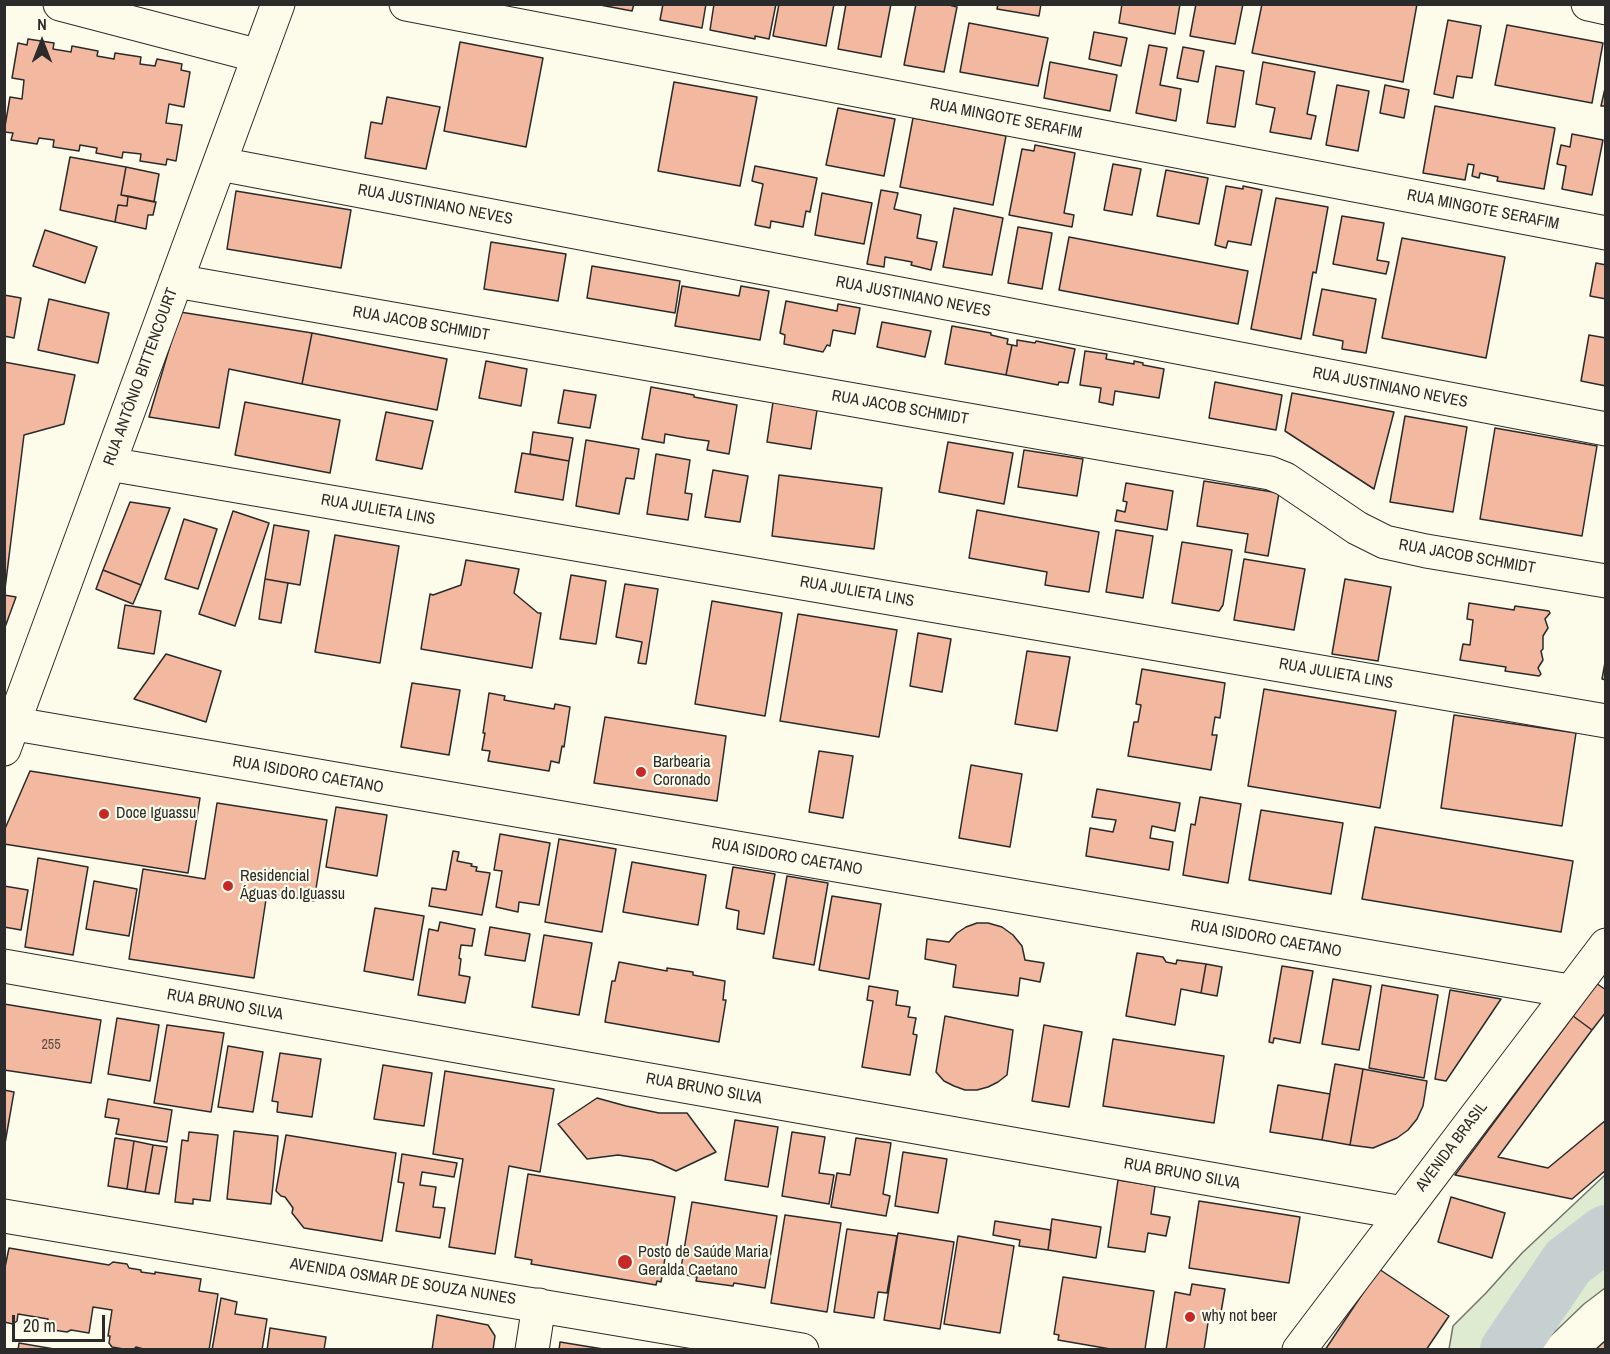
<!DOCTYPE html>
<html>
<head>
<meta charset="utf-8">
<style>
  body { margin:0 }
  #map { position:relative; width:1610px; height:1354px; overflow:hidden; background:#fdfbea; font-family:"Archivo Narrow",sans-serif }
  canvas { display:block }
  .frame { position:absolute; inset:0; border:6px solid #2b2b2b; pointer-events:none }
  .north { position:absolute; left:12px; top:12px; width:60px; height:60px; -webkit-text-stroke:4px #fdfbea; paint-order:stroke; rotate:0deg; font-size:16px; font-weight:700; line-height:24px; text-align:center; color:#2b2b2b }
  .north::after { content:''; display:block; margin:auto; width:21px; height:27px; background:#2b2b2b; clip-path:polygon(50% 0,100% 100%,50% 72%,0 100%) }
  .scale { position:absolute; left:12px; top:1315px; width:93px; height:27px; box-sizing:border-box; border:3px solid #2b2b2b; border-top:0; padding-left:8px; font-size:18px; line-height:21px; white-space:nowrap; color:#2b2b2b; -webkit-text-stroke:4px #fdfbea; paint-order:stroke }
</style>
</head>
<body>
<div id="map">
<canvas width="1610" height="1354"></canvas>
<div class="frame"></div>
<div class="north">N</div>
<div class="scale">20 m</div>
</div>
<script>
const c = document.querySelector('canvas').getContext('2d');
c.lineJoin = 'round';
function fillPath(path, color) { c.fillStyle = color; c.fill(path, 'evenodd'); }
function trace(path, color, width, dash) { c.strokeStyle = color; c.lineWidth = width; c.lineCap = dash ? 'butt' : 'round'; c.setLineDash(dash || []); c.stroke(path); }
function label(font, color, halo, rows, align = 'center') {
  c.font = font + ' "Archivo Narrow",sans-serif'; c.lineWidth = 4.5; c.setLineDash([]); c.textBaseline = 'middle'; c.strokeStyle = halo; c.fillStyle = color; for (const [text, x, y, turn = 0] of rows) {
    c.save(); c.translate(x, y); c.rotate((+turn || 0) * Math.PI / 180); c.textAlign = isNaN(turn) ? turn : align; if (halo) c.strokeText(text, 0, 0); c.fillText(text, 0, 0); c.restore();
  }
}
const green = new Path2D(`
  M 1605,1175 L 1605,1288 L 1584,1304 L 1537,1349 L 1449,1349 L 1453,1326 L 1486,1293 L 1522,1253 Z`);
fillPath(green, '#deebd1');
trace(green, '#74746e', 1.5);
trace(new Path2D(`
  M 1508,1350 L 1568,1262 L 1606,1233`), '#c7d0d0', 56);
const building = new Path2D(`
  M 595,4 L 634,4 L 632,11 Z
  M 663,4 L 706,4 L 702,28 L 660,20 Z
  M 714,4 L 776,4 L 769,39 L 755,36 L 755,39 L 710,30 Z
  M 779,4 L 834,4 L 826,46 L 773,36 Z
  M 846,4 L 891,4 L 881,57 L 838,49 Z
  M 916,4 L 945,4 L 957,7 L 944,72 L 904,65 Z
  M 998,4 L 1041,4 L 1039,16 L 997,9 Z
  M 1122,4 L 1180,4 L 1175,34 L 1119,23 Z
  M 1196,4 L 1243,4 L 1235,44 L 1190,36 Z
  M 1262,4 L 1417,4 L 1403,82 L 1252,53 Z
  M 1448,20 L 1481,26 L 1472,78 L 1457,76 L 1453,98 L 1434,94 Z
  M 969,23 L 1048,38 L 1038,86 L 960,72 Z
  M 1507,25 L 1603,43 L 1592,103 L 1495,85 Z
  M 1094,32 L 1127,38 L 1121,66 L 1089,59 Z
  M 28,39 L 54,43 L 53,49 L 71,52 L 72,46 L 98,51 L 97,56 L 114,59 L 115,53 L 141,57 L 140,64 L 155,66 L 157,59 L 182,64 L 181,70 L 190,72 L 184,107 L 169,104 L 166,123 L 182,125 L 176,161 L 167,159 L 166,165 L 140,161 L 141,154 L 123,152 L 122,158 L 96,153 L 97,148 L 80,145 L 79,151 L 53,147 L 54,140 L 39,138 L 37,144 L 11,140 L 13,133 L 4,132 L 10,97 L 22,99 L 24,80 L 12,78 L 18,43 L 27,45 Z
  M 460,42 L 543,58 L 526,147 L 444,131 Z
  M 1149,45 L 1167,48 L 1160,85 L 1181,89 L 1176,121 L 1136,113 Z
  M 1183,47 L 1204,51 L 1198,82 L 1177,78 Z
  M 1050,62 L 1117,75 L 1110,111 L 1044,98 Z
  M 1263,62 L 1315,72 L 1307,114 L 1316,116 L 1311,139 L 1270,132 L 1275,108 L 1256,104 Z
  M 1216,66 L 1244,71 L 1235,127 L 1207,123 Z
  M 674,82 L 757,97 L 740,186 L 658,171 Z
  M 1606,84 L 1606,106 L 1601,106 Z
  M 1337,85 L 1369,91 L 1358,151 L 1326,145 Z
  M 1385,85 L 1409,90 L 1404,118 L 1380,113 Z
  M 387,97 L 440,107 L 426,169 L 365,158 L 371,122 L 382,124 Z
  M 1435,106 L 1555,128 L 1544,189 L 1497,181 L 1498,177 L 1480,173 L 1479,178 L 1472,176 L 1474,165 L 1468,164 L 1465,180 L 1423,173 Z
  M 838,108 L 895,119 L 884,176 L 826,165 Z
  M 913,118 L 1006,136 L 993,205 L 900,187 Z
  M 1572,134 L 1603,140 L 1592,195 L 1562,189 L 1566,166 L 1557,164 L 1561,145 L 1570,147 Z
  M 1035,145 L 1075,153 L 1064,213 L 1074,215 L 1072,227 L 1009,215 L 1022,149 L 1034,151 Z
  M 70,157 L 126,167 L 121,195 L 128,196 L 127,206 L 118,205 L 115,222 L 60,210 Z
  M 1113,164 L 1141,169 L 1132,215 L 1104,210 Z
  M 755,166 L 817,178 L 810,212 L 806,211 L 803,227 L 771,221 L 770,228 L 755,225 L 763,184 L 752,181 Z
  M 126,167 L 159,174 L 154,202 L 121,195 Z
  M 1166,170 L 1208,178 L 1199,224 L 1157,216 Z
  M 1226,186 L 1243,189 L 1243,186 L 1262,190 L 1251,245 L 1228,241 L 1226,248 L 1215,245 Z
  M 881,190 L 898,193 L 894,209 L 921,215 L 917,238 L 937,242 L 931,270 L 911,265 L 912,262 L 885,257 L 884,267 L 867,264 Z
  M 236,191 L 351,210 L 341,268 L 227,249 Z
  M 822,193 L 872,203 L 864,244 L 815,235 Z
  M 128,196 L 156,202 L 153,215 L 148,215 L 146,229 L 115,222 L 118,205 L 127,206 Z
  M 1276,198 L 1328,207 L 1316,273 L 1313,272 L 1301,339 L 1251,329 Z
  M 954,208 L 1003,218 L 992,275 L 943,267 Z
  M 1342,216 L 1384,223 L 1377,260 L 1389,262 L 1386,274 L 1333,264 Z
  M 1018,227 L 1052,233 L 1042,289 L 1008,283 Z
  M 45,230 L 97,247 L 85,283 L 33,266 Z
  M 1069,237 L 1248,271 L 1238,324 L 1059,290 Z
  M 1402,238 L 1505,257 L 1486,358 L 1382,338 Z
  M 491,242 L 566,254 L 558,301 L 484,289 Z
  M 1596,263 L 1606,265 L 1606,299 L 1590,296 Z
  M 592,266 L 680,281 L 675,313 L 587,298 Z
  M 682,286 L 739,296 L 741,286 L 769,291 L 760,340 L 675,326 Z
  M 1322,289 L 1376,299 L 1366,353 L 1342,349 L 1343,341 L 1313,335 Z
  M 4,295 L 21,298 L 14,338 L 4,336 Z
  M 49,299 L 109,313 L 98,363 L 38,350 Z
  M 786,301 L 837,311 L 838,304 L 860,308 L 855,334 L 833,330 L 830,346 L 827,345 L 823,352 L 784,344 L 785,335 L 780,333 Z
  M 180,312 L 312,333 L 302,384 L 229,369 L 219,428 L 149,417 Z
  M 882,322 L 931,331 L 925,357 L 877,347 Z
  M 952,326 L 991,333 L 991,335 L 1008,339 L 1007,344 L 1012,345 L 1006,375 L 945,364 Z
  M 312,333 L 447,359 L 437,410 L 302,384 Z
  M 1589,335 L 1606,338 L 1606,386 L 1581,381 Z
  M 1017,340 L 1035,343 L 1036,341 L 1075,349 L 1068,383 L 1059,382 L 1058,385 L 1006,375 L 1012,345 L 1017,346 Z
  M 1085,351 L 1107,354 L 1106,359 L 1134,364 L 1134,361 L 1143,363 L 1143,365 L 1164,369 L 1159,398 L 1115,391 L 1113,405 L 1099,402 L 1101,388 L 1080,385 Z
  M 486,361 L 527,369 L 521,406 L 479,398 Z
  M 4,362 L 75,375 L 64,424 L 24,435 L 5,589 Z
  M 1215,382 L 1282,395 L 1276,430 L 1209,418 Z
  M 651,387 L 694,395 L 694,397 L 737,405 L 729,454 L 707,450 L 709,441 L 687,438 L 665,434 L 664,443 L 642,439 Z
  M 564,390 L 596,395 L 590,428 L 558,423 Z
  M 1292,393 L 1394,412 L 1374,489 L 1285,431 Z
  M 245,402 L 340,420 L 330,473 L 235,455 Z
  M 773,402 L 817,410 L 811,449 L 767,442 Z
  M 386,412 L 433,421 L 422,469 L 376,460 Z
  M 1405,416 L 1467,427 L 1453,512 L 1390,502 Z
  M 1495,428 L 1597,446 L 1582,536 L 1480,519 Z
  M 533,432 L 573,438 L 569,461 L 530,454 Z
  M 586,440 L 639,449 L 634,479 L 626,478 L 619,514 L 576,506 Z
  M 948,442 L 1013,453 L 1004,504 L 939,492 Z
  M 1024,450 L 1083,459 L 1077,496 L 1018,487 Z
  M 522,453 L 569,461 L 563,500 L 515,492 Z
  M 656,454 L 690,460 L 685,493 L 692,494 L 688,520 L 647,514 Z
  M 713,470 L 748,476 L 740,522 L 705,517 Z
  M 779,475 L 882,488 L 874,549 L 772,536 Z
  M 1204,481 L 1279,493 L 1268,556 L 1245,552 L 1248,534 L 1197,526 Z
  M 1126,483 L 1173,491 L 1167,530 L 1115,521 L 1117,510 L 1125,512 L 1127,502 L 1123,501 Z
  M 130,502 L 170,508 L 141,585 L 103,570 Z
  M 977,510 L 1099,532 L 1089,592 L 1045,585 L 1047,572 L 969,558 Z
  M 233,511 L 269,523 L 235,626 L 199,614 Z
  M 184,519 L 217,529 L 198,589 L 165,579 Z
  M 274,525 L 309,531 L 300,585 L 265,579 Z
  M 1116,530 L 1153,536 L 1143,598 L 1106,592 Z
  M 335,535 L 399,546 L 380,663 L 315,652 Z
  M 1182,542 L 1232,550 L 1223,605 L 1219,611 L 1172,603 Z
  M 1244,559 L 1305,569 L 1294,630 L 1234,620 Z
  M 466,560 L 519,569 L 514,593 L 538,613 L 541,613 L 532,668 L 421,649 L 430,594 L 433,595 L 461,585 Z
  M 103,570 L 141,585 L 133,604 L 96,589 Z
  M 571,575 L 606,581 L 596,644 L 560,639 Z
  M 265,579 L 288,583 L 281,623 L 259,619 Z
  M 1345,579 L 1391,587 L 1378,661 L 1332,654 Z
  M 625,584 L 658,589 L 646,664 L 638,663 L 642,642 L 616,637 Z
  M 4,595 L 16,597 L 4,630 Z
  M 712,601 L 782,613 L 765,716 L 695,704 Z
  M 1469,603 L 1514,610 L 1515,606 L 1549,611 L 1550,613 L 1545,619 L 1548,628 L 1543,636 L 1543,649 L 1541,651 L 1543,660 L 1538,668 L 1541,674 L 1539,676 L 1505,671 L 1506,667 L 1460,660 L 1463,644 L 1470,645 L 1473,620 L 1467,619 Z
  M 125,605 L 161,611 L 154,654 L 118,648 Z
  M 798,614 L 897,630 L 879,737 L 780,721 Z
  M 918,633 L 951,639 L 942,692 L 910,686 Z
  M 1027,651 L 1070,657 L 1057,731 L 1015,724 Z
  M 166,654 L 221,671 L 206,722 L 134,699 Z
  M 1606,657 L 1606,680 L 1602,679 Z
  M 1142,669 L 1225,683 L 1220,718 L 1215,717 L 1212,735 L 1217,735 L 1211,770 L 1128,756 L 1134,722 L 1138,722 L 1141,705 L 1136,704 Z
  M 412,683 L 460,690 L 449,755 L 401,747 Z
  M 1264,689 L 1396,711 L 1380,808 L 1248,786 Z
  M 489,693 L 505,696 L 504,700 L 554,709 L 555,704 L 570,707 L 564,747 L 562,746 L 559,763 L 551,761 L 549,771 L 488,761 L 490,751 L 482,750 L 485,733 L 483,733 Z
  M 1454,715 L 1576,733 L 1562,826 L 1441,808 Z
  M 605,717 L 726,736 L 717,801 L 594,783 Z
  M 819,751 L 853,756 L 843,818 L 809,812 Z
  M 971,765 L 1022,774 L 1010,847 L 959,838 Z
  M 30,771 L 200,798 L 188,873 L 4,844 L 4,831 Z
  M 1097,789 L 1180,803 L 1175,831 L 1152,826 L 1150,838 L 1173,842 L 1169,870 L 1086,856 L 1090,828 L 1113,832 L 1116,820 L 1092,817 Z
  M 1200,797 L 1241,804 L 1228,883 L 1183,875 L 1191,824 L 1195,825 Z
  M 217,803 L 327,820 L 314,901 L 267,893 L 254,978 L 129,959 L 143,869 L 205,879 Z
  M 336,807 L 387,815 L 377,876 L 326,867 Z
  M 1261,810 L 1343,823 L 1331,894 L 1249,880 Z
  M 1375,827 L 1573,861 L 1561,932 L 1362,899 Z
  M 500,834 L 550,843 L 539,905 L 519,902 L 518,912 L 496,907 L 502,871 L 494,870 Z
  M 559,839 L 616,849 L 602,932 L 545,922 Z
  M 453,851 L 459,852 L 457,861 L 472,864 L 471,866 L 477,867 L 476,871 L 490,873 L 482,915 L 429,906 L 432,888 L 446,890 Z
  M 38,858 L 88,867 L 73,955 L 25,947 Z
  M 632,862 L 706,875 L 698,925 L 623,912 Z
  M 733,867 L 775,874 L 764,934 L 737,929 L 739,911 L 726,908 Z
  M 787,876 L 828,883 L 814,965 L 773,958 Z
  M 94,881 L 137,889 L 129,936 L 86,929 Z
  M 4,886 L 28,890 L 21,930 L 4,927 Z
  M 832,896 L 881,904 L 869,979 L 819,970 Z
  M 375,908 L 424,916 L 413,980 L 364,971 Z
  M 440,922 L 475,929 L 472,946 L 461,945 L 459,958 L 461,959 L 459,975 L 470,977 L 465,1003 L 418,995 L 429,929 L 438,931 Z
  M 977,923 L 988,923 L 1002,927 L 1013,935 L 1022,946 L 1025,960 L 1044,963 L 1040,982 L 1020,978 L 1018,996 L 953,987 L 956,965 L 925,959 L 927,939 L 949,942 L 957,933 L 966,927 Z
  M 490,927 L 530,934 L 525,961 L 485,955 Z
  M 544,935 L 592,943 L 579,1015 L 532,1007 Z
  M 1137,953 L 1163,957 L 1166,962 L 1176,964 L 1177,960 L 1206,964 L 1201,993 L 1181,989 L 1175,1025 L 1126,1016 Z
  M 619,962 L 667,971 L 667,968 L 693,972 L 693,975 L 725,981 L 723,1000 L 726,1000 L 719,1042 L 605,1022 L 612,981 L 615,981 Z
  M 1206,964 L 1222,967 L 1217,996 L 1201,993 Z
  M 1282,966 L 1313,971 L 1300,1043 L 1274,1038 L 1273,1043 L 1269,1042 Z
  M 1333,979 L 1371,986 L 1359,1050 L 1322,1044 Z
  M 1596,983 L 1606,990 L 1606,1012 L 1592,1030 L 1573,1016 Z
  M 1382,985 L 1438,995 L 1424,1078 L 1369,1068 Z
  M 869,986 L 898,991 L 896,1005 L 910,1007 L 908,1017 L 916,1018 L 913,1034 L 917,1035 L 910,1075 L 862,1067 L 873,1001 L 867,1000 Z
  M 1450,990 L 1501,999 L 1446,1081 L 1435,1079 Z
  M 4,1004 L 101,1020 L 91,1083 L 4,1070 Z
  M 945,1016 L 1013,1030 L 1007,1075 L 998,1082 L 988,1087 L 977,1090 L 965,1090 L 954,1086 L 944,1081 L 936,1072 Z
  M 1573,1016 L 1592,1030 L 1498,1157 L 1548,1168 L 1606,1120 L 1606,1170 L 1572,1199 L 1455,1175 Z
  M 117,1018 L 159,1025 L 150,1081 L 108,1074 Z
  M 167,1025 L 224,1033 L 211,1112 L 154,1103 Z
  M 1044,1025 L 1082,1032 L 1069,1107 L 1032,1101 Z
  M 1113,1039 L 1224,1056 L 1214,1123 L 1103,1106 Z
  M 228,1046 L 263,1052 L 253,1112 L 218,1107 Z
  M 280,1053 L 321,1059 L 312,1117 L 277,1112 L 278,1102 L 272,1101 Z
  M 1335,1064 L 1363,1069 L 1350,1145 L 1322,1140 Z
  M 383,1065 L 432,1073 L 424,1126 L 374,1119 Z
  M 1363,1069 L 1427,1081 L 1423,1106 L 1417,1119 L 1408,1130 L 1397,1138 L 1373,1148 L 1350,1145 Z
  M 445,1071 L 554,1089 L 540,1172 L 509,1166 L 495,1254 L 449,1247 L 463,1159 L 433,1154 Z
  M 1278,1085 L 1330,1094 L 1322,1140 L 1270,1132 Z
  M 4,1090 L 14,1092 L 4,1149 Z
  M 597,1098 L 626,1106 L 659,1113 L 687,1113 L 716,1152 L 676,1171 L 652,1160 L 618,1155 L 587,1159 L 558,1124 Z
  M 108,1099 L 172,1110 L 167,1142 L 116,1134 L 119,1119 L 105,1117 Z
  M 735,1120 L 778,1127 L 768,1187 L 725,1180 Z
  M 234,1131 L 278,1136 L 271,1204 L 227,1199 Z
  M 189,1132 L 218,1135 L 210,1201 L 193,1199 L 193,1204 L 175,1202 L 182,1140 L 188,1141 Z
  M 792,1132 L 825,1137 L 819,1173 L 834,1175 L 829,1204 L 782,1196 Z
  M 286,1135 L 396,1153 L 382,1241 L 304,1228 L 292,1213 L 293,1208 L 285,1197 L 281,1196 L 276,1191 Z
  M 115,1138 L 134,1141 L 127,1189 L 108,1186 Z
  M 856,1138 L 891,1143 L 883,1194 L 890,1196 L 886,1216 L 831,1207 L 837,1173 L 850,1175 Z
  M 134,1141 L 153,1145 L 145,1192 L 127,1189 Z
  M 153,1145 L 167,1147 L 159,1194 L 145,1192 Z
  M 903,1152 L 947,1159 L 938,1213 L 895,1206 Z
  M 402,1154 L 457,1163 L 454,1177 L 422,1172 L 420,1185 L 436,1187 L 433,1207 L 445,1208 L 440,1238 L 396,1231 L 404,1183 L 398,1182 Z
  M 528,1174 L 675,1197 L 661,1282 L 657,1281 L 656,1285 L 531,1264 L 532,1260 L 515,1257 Z
  M 1118,1180 L 1155,1186 L 1151,1214 L 1170,1217 L 1166,1236 L 1148,1233 L 1145,1252 L 1108,1247 Z
  M 1451,1197 L 1505,1213 L 1492,1258 L 1438,1242 Z
  M 1199,1201 L 1300,1217 L 1289,1283 L 1189,1268 Z
  M 692,1202 L 777,1216 L 765,1288 L 734,1283 L 733,1286 L 696,1281 L 697,1277 L 680,1274 Z
  M 785,1215 L 841,1223 L 827,1312 L 771,1303 Z
  M 1052,1219 L 1101,1227 L 1096,1258 L 1048,1250 Z
  M 995,1221 L 1051,1230 L 1048,1250 L 1019,1246 L 1020,1240 L 993,1235 Z
  M 847,1229 L 897,1236 L 887,1293 L 878,1292 L 874,1318 L 834,1312 Z
  M 898,1233 L 954,1242 L 940,1329 L 884,1320 Z
  M 958,1236 L 1014,1246 L 1000,1333 L 944,1324 Z
  M 9,1248 L 109,1265 L 113,1262 L 127,1264 L 129,1268 L 141,1270 L 141,1272 L 155,1274 L 155,1272 L 201,1279 L 199,1291 L 218,1294 L 209,1350 L 147,1350 L 136,1347 L 133,1350 L 129,1350 L 112,1347 L 109,1343 L 110,1336 L 108,1336 L 112,1310 L 93,1307 L 89,1333 L 71,1330 L 67,1332 L 46,1329 L 48,1319 L 18,1314 L 17,1321 L 13,1324 L 4,1322 L 4,1272 Z
  M 1379,1269 L 1449,1316 L 1426,1350 L 1325,1350 Z
  M 1063,1277 L 1154,1291 L 1145,1349 L 1116,1350 L 1058,1340 L 1059,1335 L 1054,1334 Z
  M 1192,1284 L 1225,1289 L 1220,1318 L 1209,1316 L 1204,1350 L 1166,1350 L 1175,1292 L 1190,1295 Z
  M 221,1298 L 237,1302 L 235,1314 L 267,1319 L 262,1350 L 212,1350 Z
  M 437,1315 L 488,1325 L 495,1336 L 493,1350 L 432,1350 Z
  M 270,1328 L 326,1337 L 324,1350 L 267,1350 Z
  M 1606,1340 L 1606,1350 L 1595,1350 Z
  M 560,1342 L 603,1349 L 603,1350 L 559,1350 Z
  M 19,1343 L 60,1350 L 18,1350 Z`);
fillPath(building, '#f2b8a0');
trace(building, '#2b2b2b', 1.5);
const minor = new Path2D(`
  M 60,4 L 259,56
  M 406,4 L 1606,233
  M 220,164 L 1606,429
  M 176,281 L 1270,473 L 1285,479 L 1357,528 L 1385,542 L 1426,551 L 1606,581
  M 109,464 L 1606,721
  M 4,722 L 1569,991
  M 4,749 L 278,4
  M 4,966 L 1403,1213
  M 4,1216 L 802,1350
  M 532,1350 L 539,1305`);
const major = new Path2D(`
  M 1588,4 L 1606,8
  M 1299,1350 L 1606,945`);
trace(minor, '#2b2b2b', 35);
trace(major, '#2b2b2b', 35);
trace(minor, '#fdfbea', 33);
trace(major, '#fdfbea', 33);
for (const [x, y, r, color] of [
  [641,772,6,"#c62828"],
  [104,814,6,"#c62828"],
  [228,886,6,"#c62828"],
  [625,1262,8,"#c62828"],
  [1190,1317,6,"#c62828"]
]) { const dot = new Path2D(); dot.arc(x, y, r, 0, 2 * Math.PI); c.fillStyle = color; c.fill(dot); trace(dot, '#fdfbea', 2); }
label('14px', '#5d4e48', null, [
  ["255",51,1045]
]);
label('16px', '#2b2b2b', '#fdfbea', [
  ["RUA MINGOTE SERAFIM",1006,119,11],
  ["RUA JUSTINIANO NEVES",435,205,11],
  ["RUA MINGOTE SERAFIM",1483,210,11],
  ["RUA JUSTINIANO NEVES",913,297,11],
  ["RUA JACOB SCHMIDT",421,324,10],
  ["RUA ANTÔNIO BITTENCOURT",141,377,-70],
  ["RUA JUSTINIANO NEVES",1390,388,11],
  ["RUA JACOB SCHMIDT",900,408,10],
  ["RUA JULIETA LINS",378,510,10],
  ["RUA JACOB SCHMIDT",1467,557,10],
  ["RUA JULIETA LINS",857,592,10],
  ["RUA JULIETA LINS",1336,674,10],
  ["RUA ISIDORO CAETANO",308,775,10],
  ["RUA ISIDORO CAETANO",787,857,10],
  ["RUA ISIDORO CAETANO",1266,939,10],
  ["RUA BRUNO SILVA",225,1005,10],
  ["RUA BRUNO SILVA",704,1089,10],
  ["AVENIDA BRASIL",1452,1147,-53],
  ["RUA BRUNO SILVA",1182,1174,10],
  ["AVENIDA OSMAR DE SOUZA NUNES",403,1282,9]
]);
label('16px', '#2b2b2b', '#fdfbea', [
  ["Barbearia",653,763],
  ["Coronado",653,781],
  ["Doce Iguassu",116,814],
  ["Residencial",240,877],
  ["Águas do Iguassu",240,895],
  ["Posto de Saúde Maria",638,1253],
  ["Geralda Caetano",638,1271],
  ["why not beer",1202,1317]
], 'left');
</script>
</body>
</html>
